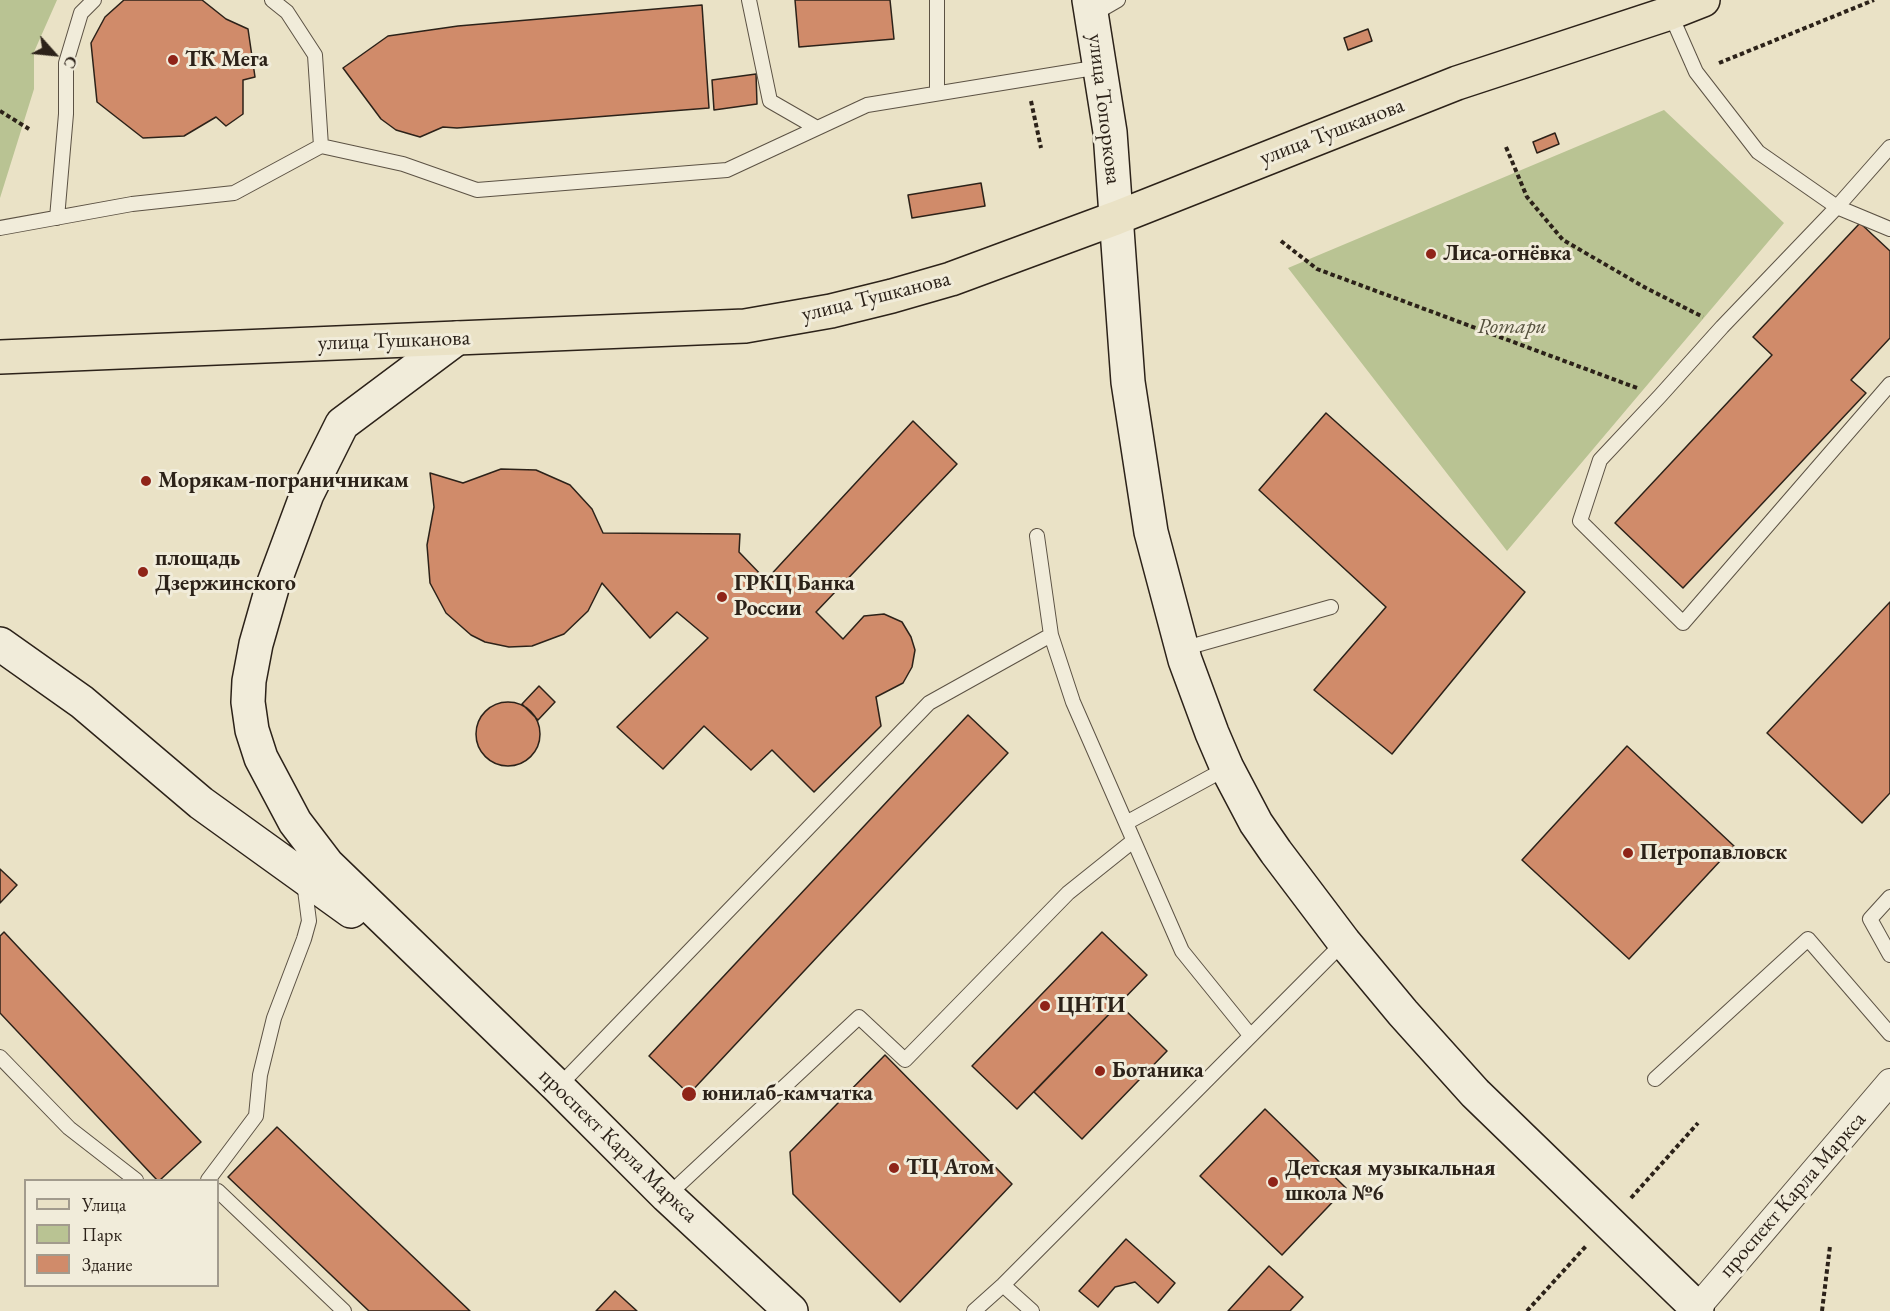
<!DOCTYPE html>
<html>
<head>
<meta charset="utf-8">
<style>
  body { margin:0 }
  #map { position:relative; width:1890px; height:1311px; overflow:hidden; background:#eae2c6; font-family:"EB Garamond",serif }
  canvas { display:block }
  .legend { position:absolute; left:24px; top:1179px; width:195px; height:108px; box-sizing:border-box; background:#f1ecda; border:2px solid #a29b8d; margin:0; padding:8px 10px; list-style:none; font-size:18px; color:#2c2219 }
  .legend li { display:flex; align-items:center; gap:12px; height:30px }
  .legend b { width:30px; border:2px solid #a29b8d }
  .north { position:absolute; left:24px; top:24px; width:60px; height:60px; -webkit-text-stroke:4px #f1ecda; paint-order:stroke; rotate:117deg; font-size:16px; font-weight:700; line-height:24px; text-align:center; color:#2c2219 }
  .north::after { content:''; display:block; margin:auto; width:21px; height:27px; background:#2c2219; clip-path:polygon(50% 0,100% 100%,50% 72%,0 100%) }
</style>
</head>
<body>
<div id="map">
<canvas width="1890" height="1311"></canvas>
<ul class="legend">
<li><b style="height:8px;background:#eae2c6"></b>Улица</li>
<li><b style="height:16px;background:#b9c393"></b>Парк</li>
<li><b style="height:16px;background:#d08b6a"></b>Здание</li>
</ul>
<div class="north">С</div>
</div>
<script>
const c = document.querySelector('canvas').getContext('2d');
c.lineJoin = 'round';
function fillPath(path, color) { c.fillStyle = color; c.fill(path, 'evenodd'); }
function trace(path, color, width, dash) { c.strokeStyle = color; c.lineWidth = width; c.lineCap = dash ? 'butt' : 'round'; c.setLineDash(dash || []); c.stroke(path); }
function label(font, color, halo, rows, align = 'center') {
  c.font = font + ' "EB Garamond",serif'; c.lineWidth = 6; c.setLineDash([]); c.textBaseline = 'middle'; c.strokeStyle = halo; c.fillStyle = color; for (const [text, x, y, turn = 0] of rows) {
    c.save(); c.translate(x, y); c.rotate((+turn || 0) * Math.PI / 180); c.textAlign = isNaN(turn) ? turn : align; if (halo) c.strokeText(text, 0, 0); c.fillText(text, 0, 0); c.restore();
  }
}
fillPath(new Path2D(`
  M 0,0 L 57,0 L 34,52 L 34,89 L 0,198 Z
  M 1664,110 L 1784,223 L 1507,551 L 1288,268 Z`), '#b9c393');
const building = new Path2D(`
  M 124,0 L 202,0 L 226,19 L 248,29 L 255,77 L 243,80 L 243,114 L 226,126 L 216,117 L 184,136 L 143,138 L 97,102 L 91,43 L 105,17 Z
  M 795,0 L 890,0 L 894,39 L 799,47 Z
  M 702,5 L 709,108 L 457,128 L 443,127 L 420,137 L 396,130 L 381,119 L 343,68 L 388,36 L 458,26 Z
  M 1368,29 L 1372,41 L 1348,50 L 1344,38 Z
  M 756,74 L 757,104 L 714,110 L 712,80 Z
  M 1555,133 L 1559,144 L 1537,153 L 1533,142 Z
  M 981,183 L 985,206 L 912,218 L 908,195 Z
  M 1860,223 L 1890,251 L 1890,338 L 1851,380 L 1866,393 L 1683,588 L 1615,523 L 1772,355 L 1753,337 Z
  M 1326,413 L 1525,592 L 1392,754 L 1314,690 L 1386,607 L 1259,490 Z
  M 913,421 L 957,464 L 816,612 L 843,639 L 864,616 L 884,614 L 902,622 L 911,637 L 915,650 L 912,667 L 903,683 L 876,697 L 881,726 L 814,792 L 772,750 L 751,770 L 704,726 L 663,769 L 617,727 L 708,638 L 677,612 L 650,638 L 602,583 L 588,611 L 564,634 L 532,646 L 509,647 L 485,642 L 471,635 L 446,613 L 430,583 L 427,545 L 434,507 L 430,473 L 463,483 L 501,469 L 536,470 L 570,485 L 592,509 L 603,533 L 740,534 L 739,552 L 766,580 Z
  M 1890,602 L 1890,793 L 1862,823 L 1767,733 Z
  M 539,686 L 555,702 L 538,720 L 522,704 Z
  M476 734a32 32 0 1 1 64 0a32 32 0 1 1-64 0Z
  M 968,715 L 1008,753 L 689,1094 L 649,1056 Z
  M 1627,746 L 1734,846 L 1629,959 L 1522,860 Z
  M 0,869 L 17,885 L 0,903 Z
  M 4,932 L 201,1142 L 160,1180 L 157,1180 L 0,1013 L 0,936 Z
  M 1102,932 L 1147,975 L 1017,1109 L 972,1066 Z
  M 1119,1004 L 1167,1051 L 1082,1139 L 1034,1092 Z
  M 885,1055 L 1012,1184 L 900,1302 L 793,1194 L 790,1152 Z
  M 1265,1109 L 1346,1188 L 1282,1255 L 1200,1176 Z
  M 277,1127 L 470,1311 L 369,1311 L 228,1177 Z
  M 1126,1239 L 1175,1283 L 1158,1303 L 1135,1282 L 1115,1287 L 1098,1307 L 1079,1291 Z
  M 1269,1266 L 1303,1297 L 1290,1311 L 1228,1311 Z
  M 615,1291 L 637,1311 L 596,1311 Z`);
fillPath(building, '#d08b6a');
trace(building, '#2c2219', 1.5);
const service = new Path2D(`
  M 272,0 L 287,12 L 315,55 L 321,146
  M 749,0 L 770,101 L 817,128
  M 937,0 L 937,93
  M 1670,13 L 1696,72 L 1758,152 L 1837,207 L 1890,229
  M 1092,15 L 1118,0
  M 1890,147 L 1837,207 L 1722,327 L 1660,396 L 1600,460 L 1580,521 L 1683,623 L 1890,384
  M 57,218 L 66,114 L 66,63 L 81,13 L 94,0
  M 0,228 L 132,204 L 234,193 L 321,146 L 403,164 L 477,190 L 727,170 L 867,105 L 1100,67
  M 1037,536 L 1051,635 L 1073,702 L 1182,951 L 1250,1035
  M 1182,649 L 1331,607
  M 1126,823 L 1227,768
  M 1890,897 L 1870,919 L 1890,955
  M 0,1057 L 69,1128 L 136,1180
  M 1655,1079 L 1808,939 L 1890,1034
  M 558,1087 L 929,703 L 1051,635
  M 208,1180 L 256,1116 L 260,1075 L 274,1018 L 304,939 L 309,921 L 304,882
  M 218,1191 L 344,1311
  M 667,1196 L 859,1017 L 905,1060 L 1068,893 L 1133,841
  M 1003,1285 L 1032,1311
  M 974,1311 L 1003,1285 L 1344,942`);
const minor = new Path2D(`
  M 1697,1308 L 1890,1082`);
const secondary = new Path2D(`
  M 1089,0 L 1110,132 L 1128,382 L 1151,532 L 1185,660 L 1212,733 L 1227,768 L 1256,823 L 1276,852 L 1344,942 L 1403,1013 L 1475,1093 L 1697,1308
  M 457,338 L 342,424 L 307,494 L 272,588 L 256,644 L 249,681 L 248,702 L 252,730 L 261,758 L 295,822 L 327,864 L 558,1087 L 667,1196 L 791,1311
  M 0,644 L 82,702 L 201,803 L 351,911`);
const primary = new Path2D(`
  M 0,357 L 745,326 L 831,311 L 892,296 L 951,279 L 1116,218 L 1457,83 L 1670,13 L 1703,0`);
trace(service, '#5c5244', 16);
trace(minor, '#5c5244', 28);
trace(secondary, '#2c2219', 36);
trace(primary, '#2c2219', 36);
trace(new Path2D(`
  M 1719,63 L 1874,0
  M 1031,101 L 1041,148
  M 0,111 L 29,129
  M 1506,147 L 1527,197 L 1563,240 L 1646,288 L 1703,317
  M 1281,241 L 1317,269 L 1637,388
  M 1631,1198 L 1698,1123
  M 1527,1311 L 1587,1245
  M 1822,1311 L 1830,1246`), '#2c2219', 4, [4.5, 3]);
trace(service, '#f1ecda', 14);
trace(minor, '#f1ecda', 26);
trace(secondary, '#f1ecda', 33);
trace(primary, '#eae2c6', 33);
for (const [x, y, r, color] of [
  [173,60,6,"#8f2418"],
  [1431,254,6,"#8f2418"],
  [146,481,6,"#8f2418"],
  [143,572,6,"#8f2418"],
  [722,597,6,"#8f2418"],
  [1628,853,6,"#8f2418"],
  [1045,1006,6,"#8f2418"],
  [1100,1071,6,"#8f2418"],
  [689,1094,8,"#8f2418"],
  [894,1168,6,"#8f2418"],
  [1273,1182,6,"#8f2418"]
]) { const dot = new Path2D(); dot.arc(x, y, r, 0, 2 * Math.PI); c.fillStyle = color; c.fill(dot); trace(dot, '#f1ecda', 2); }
label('bold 22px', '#2c2219', '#f1ecda', [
  ["ТК Мега",185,60],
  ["Лиса-огнёвка",1443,254],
  ["Морякам-пограничникам",158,481],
  ["площадь",155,559],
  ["Дзержинского",155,584],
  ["ГРКЦ Банка",734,584],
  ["России",734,609],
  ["Петропавловск",1640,853],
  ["ЦНТИ",1057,1006],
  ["Ботаника",1112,1071],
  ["юнилаб-камчатка",702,1094],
  ["ТЦ Атом",906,1168],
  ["Детская музыкальная",1285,1169],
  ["школа №6",1285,1194]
], 'left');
label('22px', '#2c2219', '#f1ecda', [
  ["улица Топоркова",1104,109,83],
  ["улица Тушканова",1332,132,-21],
  ["улица Тушканова",876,297,-14],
  ["улица Тушканова",394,341,-2],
  ["проспект Карла Маркса",618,1146,44],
  ["проспект Карла Маркса",1793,1195,-49]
]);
label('italic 22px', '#56523e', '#f1ecda', [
  ["Ротари",1512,327]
]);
</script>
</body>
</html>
